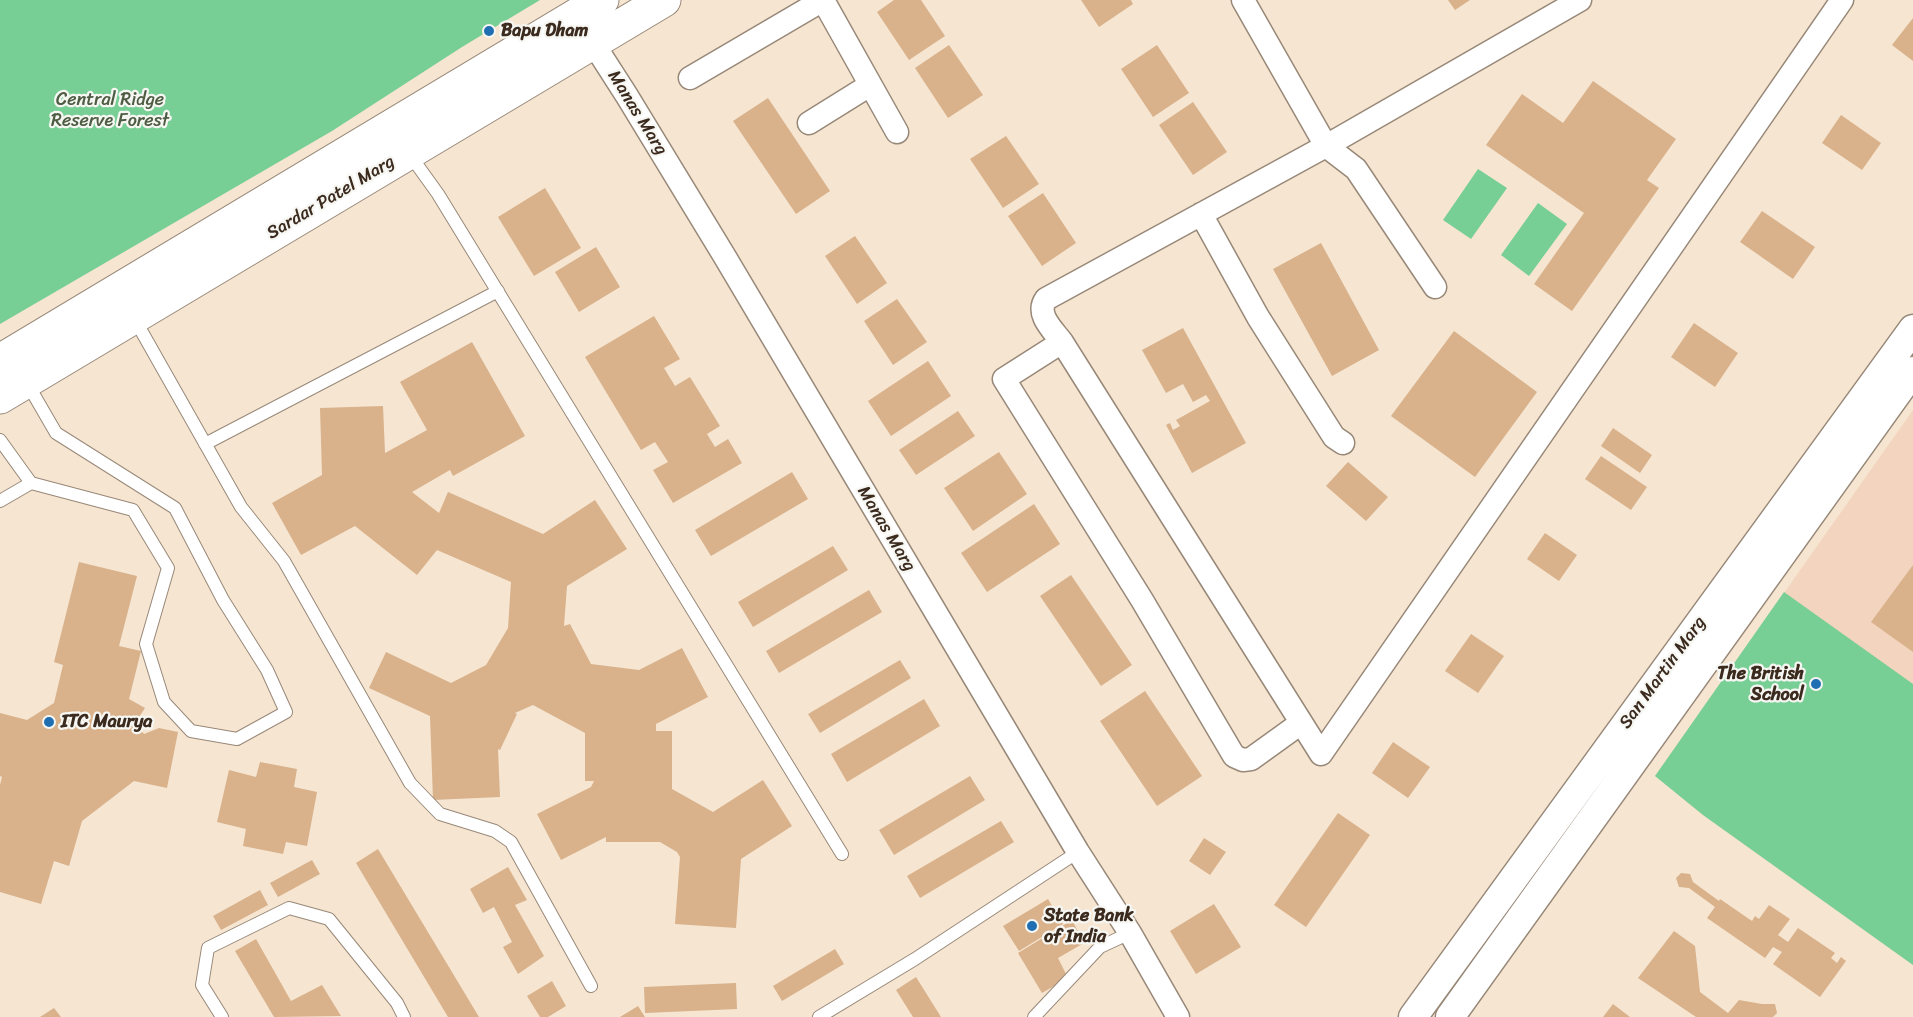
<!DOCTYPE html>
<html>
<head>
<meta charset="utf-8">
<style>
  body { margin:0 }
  canvas { display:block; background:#f5e5d1 }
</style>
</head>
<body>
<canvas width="1913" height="1017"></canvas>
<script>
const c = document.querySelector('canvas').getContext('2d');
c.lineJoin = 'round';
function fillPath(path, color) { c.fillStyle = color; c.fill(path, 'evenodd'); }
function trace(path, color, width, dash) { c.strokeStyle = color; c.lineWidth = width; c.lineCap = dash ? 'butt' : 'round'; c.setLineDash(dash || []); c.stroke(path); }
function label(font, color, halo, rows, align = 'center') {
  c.font = font + ' Sriracha,sans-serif'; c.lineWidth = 4.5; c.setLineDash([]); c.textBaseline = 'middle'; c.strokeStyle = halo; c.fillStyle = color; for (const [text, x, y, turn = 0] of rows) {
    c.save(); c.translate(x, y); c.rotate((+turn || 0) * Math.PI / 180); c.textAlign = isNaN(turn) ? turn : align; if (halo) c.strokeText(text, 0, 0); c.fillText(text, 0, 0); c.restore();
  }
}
fillPath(new Path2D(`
  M 1913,410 L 1913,965 L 1703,815 L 1655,776 Z`), '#f3d4be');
fillPath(new Path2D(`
  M 0,0 L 540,0 L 462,47 L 332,131 L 0,324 Z
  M 1478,169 L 1507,188 L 1471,239 L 1443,220 Z
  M 1538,203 L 1567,224 L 1529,276 L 1501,255 Z
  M 1784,592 L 1913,684 L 1913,965 L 1703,815 L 1655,776 Z`), '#78cf95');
fillPath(new Path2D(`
  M 894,0 L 921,0 L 945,36 L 909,60 L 877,12 Z
  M 1081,0 L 1131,0 L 1133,4 L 1099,27 Z
  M 1448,0 L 1470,0 L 1455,10 Z
  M 1913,18 L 1913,61 L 1892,45 Z
  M 949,45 L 983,95 L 948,118 L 915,68 Z
  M 1157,45 L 1189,93 L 1153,117 L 1121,69 Z
  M 1593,81 L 1676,139 L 1647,180 L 1659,188 L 1572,311 L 1534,284 L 1584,213 L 1486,145 L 1522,94 L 1563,123 Z
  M 768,98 L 830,191 L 796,214 L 733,121 Z
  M 1193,102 L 1227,152 L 1193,175 L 1159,125 Z
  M 1841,115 L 1881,143 L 1862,170 L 1822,143 Z
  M 1006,136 L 1039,184 L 1003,208 L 970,159 Z
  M 545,188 L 581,248 L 534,276 L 498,217 Z
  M 1043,193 L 1076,243 L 1042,266 L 1008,216 Z
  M 1762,211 L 1815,247 L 1793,279 L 1740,242 Z
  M 855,236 L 887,283 L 857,304 L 825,256 Z
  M 1321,243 L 1379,350 L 1332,376 L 1273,269 Z
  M 596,247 L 620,287 L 579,312 L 555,272 Z
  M 897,299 L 927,342 L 893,365 L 864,321 Z
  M 654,316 L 680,359 L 664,368 L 675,386 L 690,377 L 720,426 L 707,434 L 715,447 L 728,439 L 742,463 L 673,503 L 653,470 L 668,462 L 655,442 L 641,450 L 585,357 Z
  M 1694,323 L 1738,353 L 1715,387 L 1671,357 Z
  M 1183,328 L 1246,443 L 1192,473 L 1166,425 L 1170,423 L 1173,430 L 1180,426 L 1176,420 L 1210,401 L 1206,395 L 1193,402 L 1183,384 L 1166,393 L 1142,350 Z
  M 1454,331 L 1537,392 L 1475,477 L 1391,416 Z
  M 472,342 L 525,436 L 453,476 L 450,470 L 412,492 L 439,513 L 448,492 L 543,534 L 595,500 L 627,549 L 567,586 L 564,626 L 570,624 L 591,664 L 639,670 L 682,648 L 708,697 L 656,724 L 656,731 L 672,731 L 672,789 L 713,812 L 763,780 L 792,826 L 741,859 L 736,928 L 675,924 L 680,857 L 677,852 L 660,842 L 606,842 L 606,837 L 561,860 L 537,814 L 591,787 L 594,781 L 585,781 L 585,733 L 533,705 L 515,713 L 517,714 L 500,750 L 498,749 L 500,797 L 433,800 L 430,716 L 369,688 L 386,652 L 451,683 L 486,665 L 508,628 L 511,582 L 437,550 L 417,575 L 355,526 L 301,555 L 272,503 L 322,475 L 320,408 L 383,406 L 385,453 L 427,430 L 400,382 Z
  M 928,361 L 951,396 L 891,436 L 868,401 Z
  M 958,411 L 975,436 L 916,475 L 899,450 Z
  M 1613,428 L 1652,455 L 1640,473 L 1601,446 Z
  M 999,452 L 1027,494 L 973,531 L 944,488 Z
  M 1601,456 L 1647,487 L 1631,510 L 1585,479 Z
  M 1348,462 L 1388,497 L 1366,521 L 1326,486 Z
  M 792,472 L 808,499 L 711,556 L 695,530 Z
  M 1034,504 L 1060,544 L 987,592 L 961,553 Z
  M 1545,533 L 1577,555 L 1559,581 L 1527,559 Z
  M 833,546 L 848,570 L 753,627 L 738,602 Z
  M 79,562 L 137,576 L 119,646 L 141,651 L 129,699 L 145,708 L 135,723 L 144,734 L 159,728 L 178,732 L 167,788 L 134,781 L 82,821 L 69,866 L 54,861 L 41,904 L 0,892 L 0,785 L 2,777 L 0,776 L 0,713 L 27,720 L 54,703 L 63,665 L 54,662 Z
  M 1913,565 L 1913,652 L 1871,622 Z
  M 1071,575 L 1132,665 L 1101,686 L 1040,596 Z
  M 869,590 L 882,612 L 779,673 L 766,651 Z
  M 1471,634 L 1504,656 L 1478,693 L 1445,671 Z
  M 900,660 L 911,678 L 820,733 L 808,714 Z
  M 1145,691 L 1202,776 L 1157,806 L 1100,721 Z
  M 924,699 L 940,726 L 847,782 L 831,754 Z
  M 1393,742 L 1430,767 L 1408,798 L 1372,773 Z
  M 260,762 L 297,769 L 294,787 L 317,792 L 307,846 L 286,842 L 283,854 L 243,846 L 246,829 L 217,822 L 229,770 L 256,777 Z
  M 970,776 L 985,800 L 894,855 L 879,830 Z
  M 1338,813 L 1370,835 L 1306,927 L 1274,905 Z
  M 1001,821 L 1014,842 L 920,898 L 907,876 Z
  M 1204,838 L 1226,852 L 1210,875 L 1189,861 Z
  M 378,849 L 479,1017 L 448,1017 L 356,863 Z
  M 312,860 L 320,874 L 278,897 L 270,883 Z
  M 508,867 L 527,900 L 515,905 L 544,956 L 518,974 L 503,947 L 512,942 L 494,907 L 483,913 L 470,889 Z
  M 1681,873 L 1690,874 L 1693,882 L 1719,901 L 1720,899 L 1752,921 L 1755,916 L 1759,919 L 1769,905 L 1790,919 L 1778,935 L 1788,942 L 1798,928 L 1835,953 L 1831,958 L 1837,963 L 1841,957 L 1846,961 L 1820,997 L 1773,964 L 1782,952 L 1773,947 L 1765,958 L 1707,918 L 1715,907 L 1689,888 L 1679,887 L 1676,878 Z
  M 260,890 L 268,905 L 221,930 L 213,916 Z
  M 1048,899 L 1063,924 L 1019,951 L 1003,926 Z
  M 1214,904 L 1241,947 L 1196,974 L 1170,931 Z
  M 1072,920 L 1084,943 L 1058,958 L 1068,978 L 1042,993 L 1018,953 Z
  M 1674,931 L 1695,946 L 1700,992 L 1728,1013 L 1739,1000 L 1762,1004 L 1775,1004 L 1777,1013 L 1773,1017 L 1696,1017 L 1638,978 Z
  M 256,939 L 291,1001 L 322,985 L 341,1016 L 274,1017 L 235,951 Z
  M 835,949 L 844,964 L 782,1001 L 773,986 Z
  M 916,977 L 941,1017 L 913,1017 L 896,990 Z
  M 552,981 L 566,1006 L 548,1017 L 540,1017 L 527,996 Z
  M 736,983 L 737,1009 L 645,1013 L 644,987 Z
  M 1613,1004 L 1630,1017 L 1603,1017 Z
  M 638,1006 L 645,1017 L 620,1017 Z
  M 54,1008 L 61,1017 L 40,1017 Z`), '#d9b28b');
const service = new Path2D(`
  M 410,155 L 438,194 L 842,854
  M 134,318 L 241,507 L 284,561 L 410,783 L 440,814 L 495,831 L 511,842 L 591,986
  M 0,440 L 31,483 L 133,510 L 168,568 L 146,644 L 164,702 L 191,731 L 237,739 L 286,712 L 267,670 L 223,600 L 175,508 L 56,433 L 27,383
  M 205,444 L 498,291
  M 0,501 L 31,483
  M 222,1017 L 202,985 L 208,948 L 289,908 L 329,919 L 397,1003 L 404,1017
  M 819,1017 L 915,959 L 1078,852
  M 1034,1017 L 1100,947 L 1130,933`);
const minor = new Path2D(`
  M 823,0 L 897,132
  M 1243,0 L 1326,146 L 1356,169 L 1435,287
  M 1580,0 L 1326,146 L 1046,299 C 1035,314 1053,330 1062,342 L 1321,754 L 1842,0
  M 593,43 L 627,96 L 725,257 L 1078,852 L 1130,933 L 1178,1017
  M 690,78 L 823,0
  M 809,123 L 870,85
  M 1201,214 L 1258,317 L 1334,437 L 1343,443
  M 1062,342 L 1004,379 L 1142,600 L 1234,756 L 1243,760 L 1251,759 L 1301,723`);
const tertiary = new Path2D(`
  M 1413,1017 L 1913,329
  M 1450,1017 L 1913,371`);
const secondary = new Path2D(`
  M 0,361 L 602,0
  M 0,397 L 664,0`);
trace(service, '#988878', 14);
trace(minor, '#988878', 25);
trace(tertiary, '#988878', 31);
trace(secondary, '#988878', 35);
trace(service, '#fff', 12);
trace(minor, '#fff', 22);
trace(tertiary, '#fff', 28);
trace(secondary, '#fff', 33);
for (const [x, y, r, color] of [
  [489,31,6,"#1f6fb2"],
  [1816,684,6,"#1f6fb2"],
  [49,722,6,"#1f6fb2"],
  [1032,926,6,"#1f6fb2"]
]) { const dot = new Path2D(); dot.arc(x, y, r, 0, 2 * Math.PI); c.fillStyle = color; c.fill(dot); trace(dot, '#f6f6f2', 2); }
label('bold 18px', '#3b2a1e', '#f6f6f2', [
  ["Bapu Dham",501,31],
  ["The British",1804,674,"right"],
  ["School",1804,695,"right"],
  ["ITC Maurya",61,722],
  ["State Bank",1044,916],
  ["of India",1044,937]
], 'left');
label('18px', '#4d5c42', '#f6f6f2', [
  ["Central Ridge",110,100],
  ["Reserve Forest",110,121]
]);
label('18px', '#3b2a1e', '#f6f6f2', [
  ["Manas Marg",637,113,58],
  ["Sardar Patel Marg",331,198,-31],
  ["Manas Marg",886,529,59],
  ["San Martin Marg",1663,673,-54]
]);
</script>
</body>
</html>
